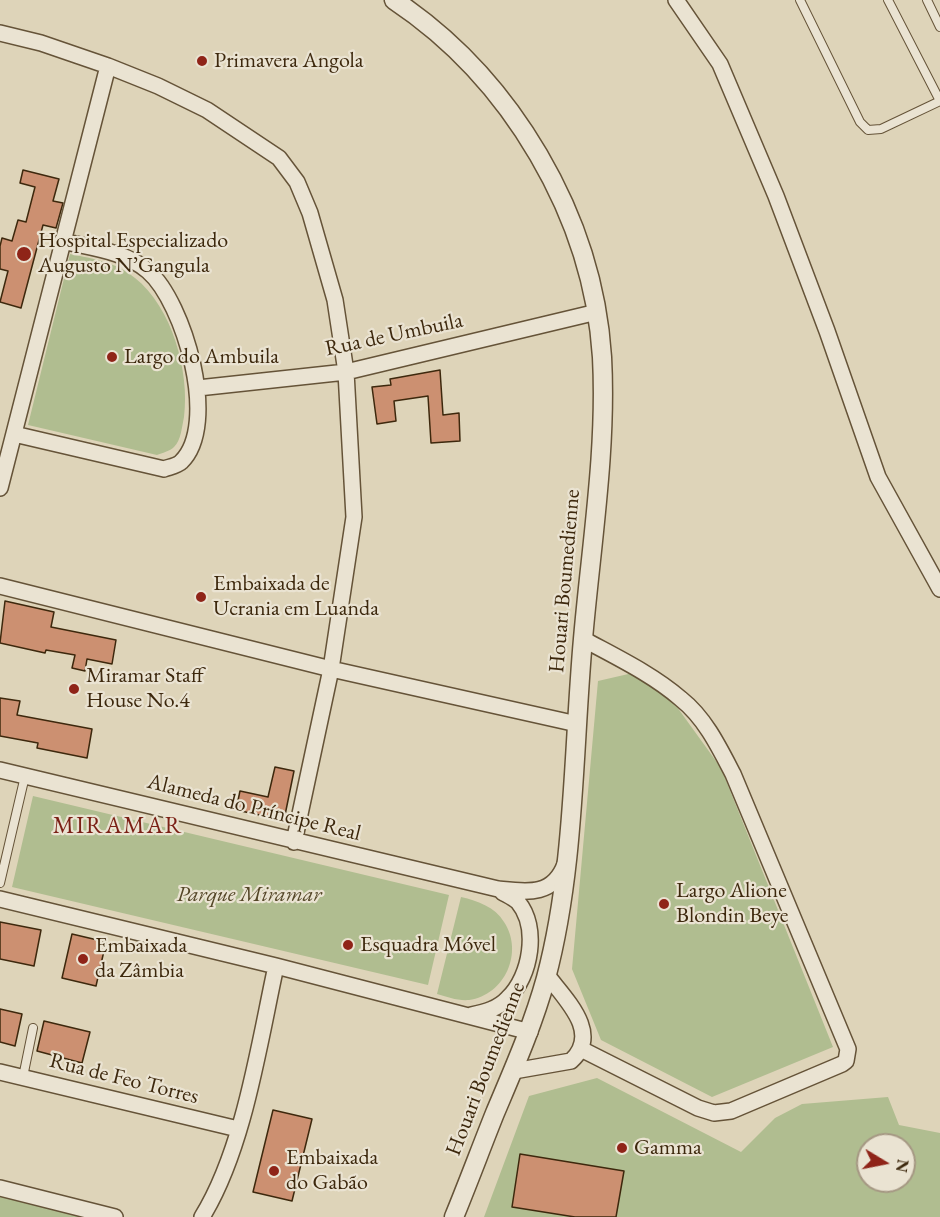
<!DOCTYPE html>
<html>
<head>
<meta charset="utf-8">
<style>
  body { margin:0 }
  #map { position:relative; width:940px; height:1217px; overflow:hidden; background:#ded4b9; font-family:"EB Garamond",serif }
  canvas { display:block }
  .north { position:absolute; left:856px; top:1133px; width:60px; height:60px; box-sizing:border-box; background:#eae3d2; border:2px solid #a59883; border-radius:50%; rotate:100deg; font-size:16px; font-weight:700; line-height:24px; text-align:center; color:#3d280d }
  .north::after { content:''; display:block; margin:auto; width:21px; height:27px; background:#8f2418; clip-path:polygon(50% 0,100% 100%,50% 72%,0 100%) }
</style>
</head>
<body>
<div id="map">
<canvas width="940" height="1217"></canvas>
<div class="north">N</div>
</div>
<script>
const c = document.querySelector('canvas').getContext('2d');
c.lineJoin = 'round';
function fillPath(path, color) { c.fillStyle = color; c.fill(path, 'evenodd'); }
function trace(path, color, width, dash) { c.strokeStyle = color; c.lineWidth = width; c.lineCap = dash ? 'butt' : 'round'; c.setLineDash(dash || []); c.stroke(path); }
function label(font, color, halo, rows, align = 'center') {
  c.font = font + ' "EB Garamond",serif'; c.lineWidth = 4.5; c.setLineDash([]); c.textBaseline = 'middle'; c.strokeStyle = halo; c.fillStyle = color; for (const [text, x, y, turn = 0] of rows) {
    c.save(); c.translate(x, y); c.rotate((+turn || 0) * Math.PI / 180); c.textAlign = isNaN(turn) ? turn : align; if (halo) c.strokeText(text, 0, 0); c.fillText(text, 0, 0); c.restore();
  }
}
fillPath(new Path2D(`
  M 70,254 C 94,259 116,262 135,278 C 172,307 190,372 184,417 C 182,426 181,441 174,447 C 170,451 162,453 157,455 L 28,425 Z
  M 637,672 L 677,707 L 721,768 L 833,1047 L 712,1097 L 601,1040 L 572,969 L 598,681 Z
  M 33,796 L 449,895 L 428,985 L 12,887 Z
  M 461,897 C 478,901 495,907 504,922 C 524,952 505,995 469,1000 C 458,1001 447,997 437,994 Z
  M 597,1078 L 741,1152 L 775,1118 L 802,1104 L 888,1097 L 899,1125 L 940,1133 L 940,1217 L 484,1217 L 529,1096 ZM 868,1145 L 904,1145 L 904,1181 L 868,1181 Z
  M 0,1194 L 91,1217 L 0,1217 Z`), '#b0bd90');
const building = new Path2D(`
  M 23,170 L 59,179 L 53,201 L 63,203 L 56,228 L 43,225 L 21,308 L 0,302 L 8,271 L 0,269 L 0,246 L 2,238 L 12,241 L 18,220 L 26,222 L 35,187 L 20,183 Z
  M 440,370 L 443,415 L 459,413 L 460,441 L 431,443 L 428,396 L 394,401 L 396,421 L 377,424 L 372,387 L 391,385 L 390,379 Z
  M 5,601 L 54,612 L 51,627 L 116,640 L 112,664 L 87,659 L 85,671 L 72,668 L 75,655 L 46,650 L 45,653 L 0,643 Z
  M 0,698 L 20,701 L 17,715 L 92,729 L 87,758 L 37,748 L 38,743 L 0,736 Z
  M 275,767 L 294,771 L 284,820 L 236,810 L 240,791 L 268,797 Z
  M 0,922 L 41,930 L 34,966 L 0,959 Z
  M 72,934 L 106,942 L 96,986 L 62,978 Z
  M 0,1009 L 22,1014 L 15,1046 L 0,1042 Z
  M 44,1021 L 90,1032 L 82,1063 L 37,1051 Z
  M 273,1110 L 312,1119 L 292,1201 L 253,1192 Z
  M 520,1154 L 624,1171 L 616,1217 L 575,1217 L 512,1207 Z`);
fillPath(building, '#cc9071');
trace(building, '#3d280d', 1.5);
const service = new Path2D(`
  M 800,0 L 860,122 L 868,130 L 881,129 L 940,101
  M 888,0 L 940,101
  M 927,0 L 940,27
  M 0,883 L 25,776
  M 23,1077 L 33,1028`);
const minor = new Path2D(`
  M 676,0 L 720,64 L 776,196 L 827,331 L 878,477 L 940,589
  M 0,33 L 41,43 L 108,66 L 158,86 L 207,110 L 279,158 L 297,182 L 310,213 L 335,300 L 346,372 L 354,517 L 331,669 L 294,842
  M 198,388 L 346,372 L 597,312
  M 14,434 L 164,469 C 169,467 177,466 181,462 C 220,425 184,302 148,271 C 125,251 91,248 62,241
  M 0,488 L 108,66
  M 0,586 L 331,669 L 577,724
  M 0,770 L 498,889 C 526,892 553,897 565,864
  M 0,899 L 276,966 L 530,1032
  M 471,1015 C 485,1012 498,1009 508,998 C 531,976 539,927 518,902 C 514,898 507,895 502,892
  M 581,1049 L 698,1108 L 714,1113 L 731,1111 L 842,1064 L 846,1061 L 848,1049 L 733,774 C 719,747 705,718 681,699 C 652,674 616,657 583,639
  M 514,1071 L 571,1061 C 602,1033 565,999 547,975
  M 0,1072 L 238,1129
  M 0,1188 L 115,1217
  M 202,1217 C 244,1149 259,1044 276,966`);
const tertiary = new Path2D(`
  M 394,0 C 511,78 593,216 602,357 C 607,450 591,546 583,639 C 573,751 575,869 546,978 C 533,1025 514,1068 495,1113 C 481,1148 468,1183 454,1217`);
trace(service, '#655338', 10);
trace(minor, '#655338', 18);
trace(tertiary, '#655338', 21);
trace(service, '#eae3d2', 8);
trace(minor, '#eae3d2', 15);
trace(tertiary, '#eae3d2', 18);
for (const [x, y, r, color] of [
  [202,61,6,"#8f2418"],
  [24,254,8,"#8f2418"],
  [112,357,6,"#8f2418"],
  [201,597,6,"#8f2418"],
  [74,689,6,"#8f2418"],
  [664,904,6,"#8f2418"],
  [348,945,6,"#8f2418"],
  [83,959,6,"#8f2418"],
  [622,1148,6,"#8f2418"],
  [274,1171,6,"#8f2418"]
]) { const dot = new Path2D(); dot.arc(x, y, r, 0, 2 * Math.PI); c.fillStyle = color; c.fill(dot); trace(dot, '#eae3d2', 2); }
label('22px', '#3d280d', '#eae3d2', [
  ["Primavera Angola",214,61],
  ["Hospital Especializado",38,241],
  ["Augusto N’Gangula",38,266],
  ["Largo do Ambuila",124,357],
  ["Embaixada de",213,584],
  ["Ucrania em Luanda",213,609],
  ["Miramar Staff",86,676],
  ["House No.4",86,701],
  ["Largo Alione",676,891],
  ["Blondin Beye",676,916],
  ["Esquadra Móvel",360,945],
  ["Embaixada",95,946],
  ["da Zâmbia",95,971],
  ["Gamma",634,1148],
  ["Embaixada",286,1158],
  ["do Gabão",286,1183]
], 'left');
label('22px', '#3d280d', '#eae3d2', [
  ["Rua de Umbuila",394,335,-12],
  ["Houari Boumedienne",565,581,-85],
  ["Alameda do Príncipe Real",254,808,14],
  ["Houari Boumedienne",486,1069,-69],
  ["Rua de Feo Torres",124,1079,14]
]);
label('italic 22px', '#544627', '#eae3d2', [
  ["Parque Miramar",249,895]
]);
c.letterSpacing = '1.5px';
label('24px', '#7a1f14', '#eae3d2', [
  ["MIRAMAR",118,826]
]);
c.letterSpacing = '0px';
</script>
</body>
</html>
